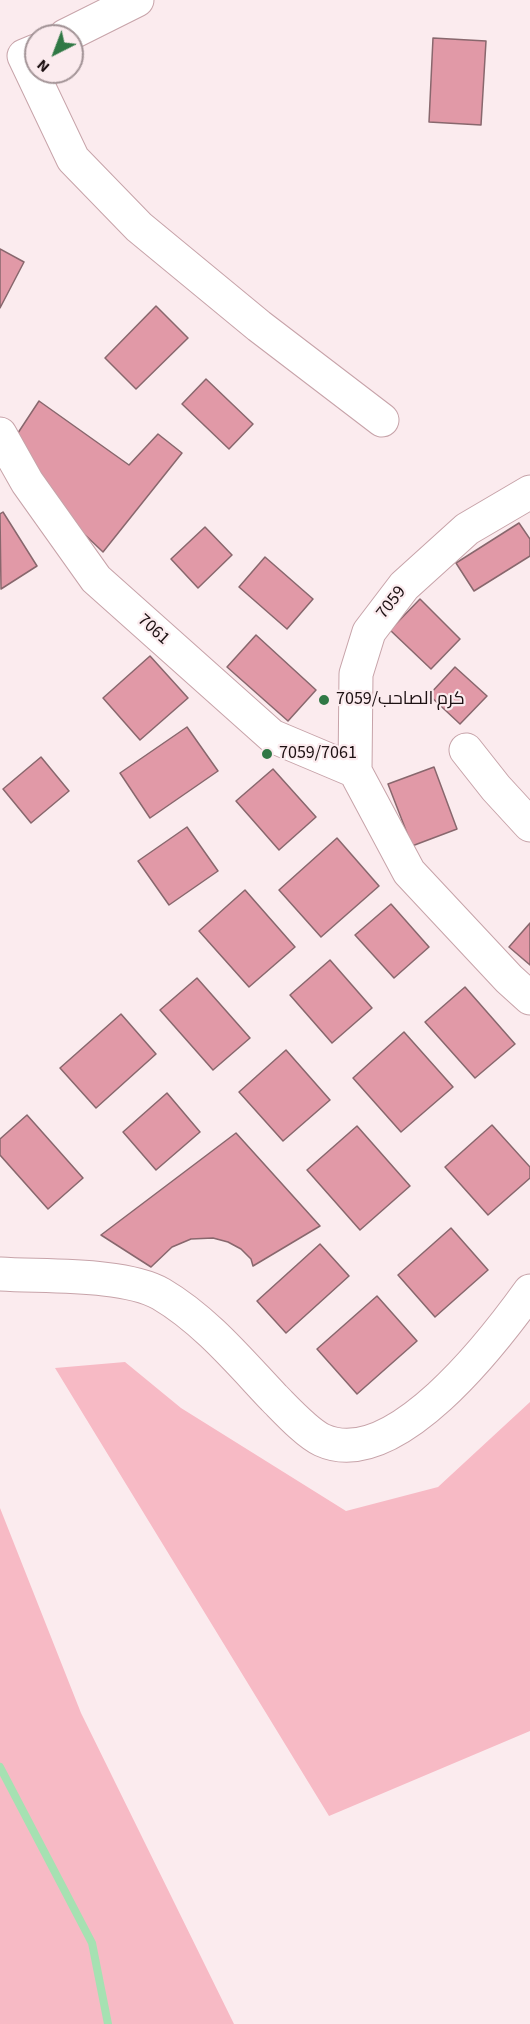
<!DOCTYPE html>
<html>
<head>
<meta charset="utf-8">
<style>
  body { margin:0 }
  #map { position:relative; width:530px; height:2024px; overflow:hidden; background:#fbebee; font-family:"Source Sans 3",sans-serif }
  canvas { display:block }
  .north { position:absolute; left:24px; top:24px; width:60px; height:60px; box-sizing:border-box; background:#fbebee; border:2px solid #a29396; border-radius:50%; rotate:222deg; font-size:16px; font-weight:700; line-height:24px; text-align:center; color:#1c1012 }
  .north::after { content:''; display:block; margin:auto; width:21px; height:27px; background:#307845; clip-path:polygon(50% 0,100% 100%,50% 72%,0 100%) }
</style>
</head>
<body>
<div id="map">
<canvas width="530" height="2024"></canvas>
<div class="north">N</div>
</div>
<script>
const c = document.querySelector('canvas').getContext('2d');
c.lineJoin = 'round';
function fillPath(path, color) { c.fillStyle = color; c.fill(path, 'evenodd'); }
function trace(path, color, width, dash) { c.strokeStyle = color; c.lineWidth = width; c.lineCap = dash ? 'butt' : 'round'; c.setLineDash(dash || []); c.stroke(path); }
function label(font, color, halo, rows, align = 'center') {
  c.font = font + ' "Source Sans 3",Cairo,sans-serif'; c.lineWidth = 4.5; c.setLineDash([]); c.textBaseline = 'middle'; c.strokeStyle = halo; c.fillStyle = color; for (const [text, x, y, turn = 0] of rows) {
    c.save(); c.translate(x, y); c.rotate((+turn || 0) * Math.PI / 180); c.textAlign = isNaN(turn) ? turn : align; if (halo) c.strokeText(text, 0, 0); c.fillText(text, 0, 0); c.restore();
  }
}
fillPath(new Path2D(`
  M 125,1362 L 181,1408 L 346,1511 L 438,1487 L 530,1402 L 530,1731 L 329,1816 L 55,1368 Z
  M 0,1508 L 81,1713 L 234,2024 L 0,2024 Z`), '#f7bac5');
trace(new Path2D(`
  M 0,1767 L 92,1943 L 108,2024`), '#a6e1b2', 8);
const building = new Path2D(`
  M 433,38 L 486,41 L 481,125 L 429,122 Z
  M 0,249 L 24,262 L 0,308 Z
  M 156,306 L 188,338 L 136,389 L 105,358 Z
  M 206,379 L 253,424 L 229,449 L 182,404 Z
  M 39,401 L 129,465 L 158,434 L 182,453 L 103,552 L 55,506 L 12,442 Z
  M 3,512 L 37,566 L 1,589 L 0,514 Z
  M 519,523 L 530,539 L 530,556 L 474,591 L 456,563 Z
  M 205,527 L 232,555 L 198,588 L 171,559 Z
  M 265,557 L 313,599 L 287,629 L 239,587 Z
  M 420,599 L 460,639 L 431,669 L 390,630 Z
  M 256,635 L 316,690 L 288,721 L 227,667 Z
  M 150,656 L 188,698 L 140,740 L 103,698 Z
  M 455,667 L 487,696 L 460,724 L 429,695 Z
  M 187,727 L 218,771 L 150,818 L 120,773 Z
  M 41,757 L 69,791 L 31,823 L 3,789 Z
  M 434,767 L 457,829 L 412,846 L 388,784 Z
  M 273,769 L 316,817 L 279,850 L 236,801 Z
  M 187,827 L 218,871 L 169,905 L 138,861 Z
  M 337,838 L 379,886 L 321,937 L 279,890 Z
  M 245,890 L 295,947 L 249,987 L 199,931 Z
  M 391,904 L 429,947 L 394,978 L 355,935 Z
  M 530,923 L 530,965 L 509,947 Z
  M 330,960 L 372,1008 L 332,1043 L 290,995 Z
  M 197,978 L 250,1038 L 213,1070 L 160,1010 Z
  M 465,987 L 515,1044 L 475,1078 L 425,1022 Z
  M 121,1014 L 156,1054 L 96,1108 L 60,1068 Z
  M 404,1032 L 453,1087 L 401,1132 L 353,1078 Z
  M 286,1050 L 330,1100 L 283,1141 L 239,1092 Z
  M 167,1093 L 200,1132 L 156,1170 L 123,1132 Z
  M 27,1115 L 83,1178 L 48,1209 L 0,1155 L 0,1139 Z
  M 492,1125 L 530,1167 L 530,1178 L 488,1215 L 445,1167 Z
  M 357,1126 L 410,1186 L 360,1230 L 307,1170 Z
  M 236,1133 L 320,1226 L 253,1266 L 251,1259 L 241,1249 L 228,1242 L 213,1238 L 191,1239 L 172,1247 L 151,1267 L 101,1235 Z
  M 451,1228 L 488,1270 L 435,1317 L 398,1275 Z
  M 320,1244 L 349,1276 L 286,1333 L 257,1301 Z
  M 377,1296 L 417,1341 L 357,1394 L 317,1349 Z`);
fillPath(building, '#e199a7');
trace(building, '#88676d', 1.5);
const minor = new Path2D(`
  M 65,36 L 137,0
  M 36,51 L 24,56 L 73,159 L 139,227 L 259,326 L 382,420
  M 0,434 L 27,482 L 96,579 L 272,736 L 355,771
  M 530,492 L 467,529 L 404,586 L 369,632 L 356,674 L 355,771 L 409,872 L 509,979 L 530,998
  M 466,750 L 496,788 L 530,825
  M 0,1274 C 43,1277 125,1273 161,1294 C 205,1320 239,1361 274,1398 C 286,1410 307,1433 322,1440 C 394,1473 494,1341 530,1291`);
trace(minor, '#c7a3a9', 35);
trace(minor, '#fff', 33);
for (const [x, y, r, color] of [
  [324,700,6,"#307845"],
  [267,754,6,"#307845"]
]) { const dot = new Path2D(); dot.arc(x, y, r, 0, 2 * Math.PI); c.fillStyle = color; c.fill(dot); trace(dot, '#fbebee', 2); }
label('18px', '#1c1012', '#fbebee', [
  ["7059",392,603,-52],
  ["7061",153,630,42]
]);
label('18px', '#1c1012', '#fbebee', [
  ["كرم الصاحب/7059",336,700],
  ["7059/7061",279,754]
], 'left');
</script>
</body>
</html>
